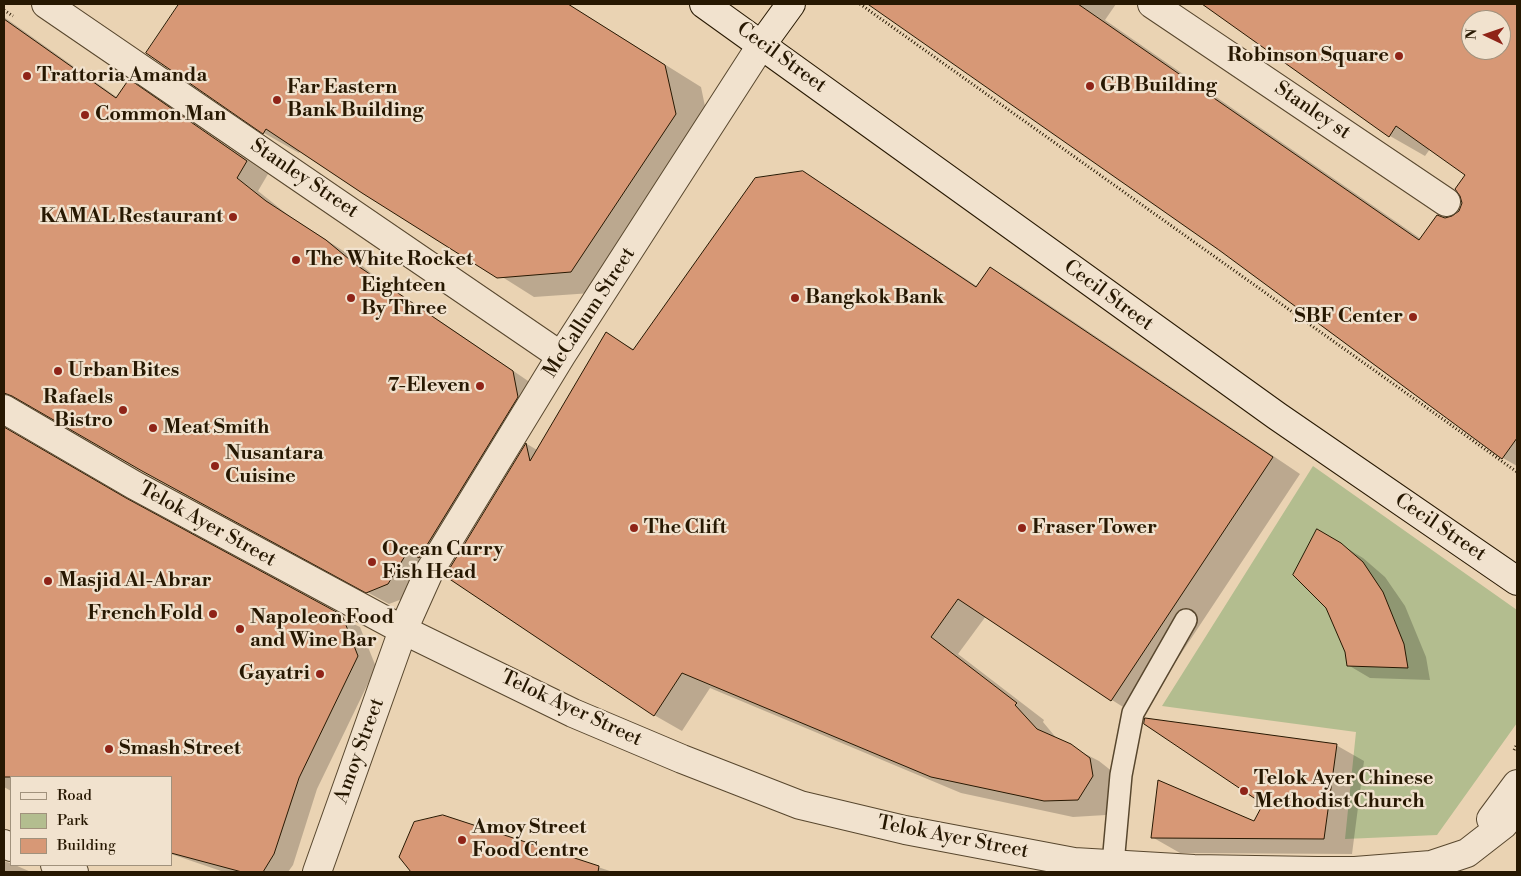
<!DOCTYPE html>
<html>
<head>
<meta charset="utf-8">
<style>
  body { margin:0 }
  #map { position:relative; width:1521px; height:876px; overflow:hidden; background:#ead3b3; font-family:"Libre Bodoni",serif }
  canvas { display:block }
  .frame { position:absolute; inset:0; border:5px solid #271802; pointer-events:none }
  .legend { position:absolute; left:10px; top:776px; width:162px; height:90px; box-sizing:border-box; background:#f1e2ce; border:1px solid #a0917c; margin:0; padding:6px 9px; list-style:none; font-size:15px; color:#271802 }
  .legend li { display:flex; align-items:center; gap:10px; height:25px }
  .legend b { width:25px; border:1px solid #a0917c }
  .north { position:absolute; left:1461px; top:10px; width:50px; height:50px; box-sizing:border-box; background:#f1e2ce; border:1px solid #a0917c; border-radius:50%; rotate:273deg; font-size:14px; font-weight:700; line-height:20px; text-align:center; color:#271802 }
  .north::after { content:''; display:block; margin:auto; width:18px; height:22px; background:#8f2418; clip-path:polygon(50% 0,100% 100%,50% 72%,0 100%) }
</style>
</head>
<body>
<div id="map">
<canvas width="1521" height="876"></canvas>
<div class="frame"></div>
<ul class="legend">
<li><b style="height:6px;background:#f1e2ce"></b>Road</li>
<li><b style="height:14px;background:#b3bd8f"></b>Park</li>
<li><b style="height:14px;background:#d79876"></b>Building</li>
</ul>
<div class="north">N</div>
</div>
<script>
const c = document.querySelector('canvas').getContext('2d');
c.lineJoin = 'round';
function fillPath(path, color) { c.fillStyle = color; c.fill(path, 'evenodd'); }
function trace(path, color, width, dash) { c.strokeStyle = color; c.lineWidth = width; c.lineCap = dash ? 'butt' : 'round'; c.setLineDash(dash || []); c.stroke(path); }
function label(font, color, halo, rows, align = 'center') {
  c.font = font + ' "Libre Bodoni",serif'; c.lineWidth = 4.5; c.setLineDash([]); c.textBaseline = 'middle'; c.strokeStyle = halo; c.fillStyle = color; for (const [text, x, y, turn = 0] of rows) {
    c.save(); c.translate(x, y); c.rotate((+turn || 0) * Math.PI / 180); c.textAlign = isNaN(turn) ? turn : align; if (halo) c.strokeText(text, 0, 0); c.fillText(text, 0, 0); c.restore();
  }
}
fillPath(new Path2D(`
  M 1313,466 L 1517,610 L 1517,723 L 1437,835 L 1345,839 L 1356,732 L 1162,706 Z`), '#b3bd8f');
fillPath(new Path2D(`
  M 176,4 L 568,4 L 701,87 L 711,135 L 606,292 L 534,297 L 301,150 L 299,153 L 264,133 L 148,53 L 179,6 Z
  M 890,4 L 1116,4 L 1105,20 L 1421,239 L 1445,219 L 1453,217 L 1460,212 L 1467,174 L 1430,149 L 1425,156 L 1390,136 L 1204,4 L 1517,4 L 1517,466 L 1503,458 L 1220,249 L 888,16 ZM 1471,20 L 1501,20 L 1501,50 L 1471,50 Z
  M 4,17 L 118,98 L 129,81 L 268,174 L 258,191 L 288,215 L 348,254 L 377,278 L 534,385 L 410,596 L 389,604 L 165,483 L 135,456 L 4,377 Z
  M 802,172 L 831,189 L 978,287 L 990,268 L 1018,284 L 1300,474 L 1139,717 L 1112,700 L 986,616 L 958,654 L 1044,720 L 1043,722 L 1058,740 L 1099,761 L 1118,776 L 1120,792 L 1106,815 L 1073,817 L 961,793 L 710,688 L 682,731 L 654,715 L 447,575 L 527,444 L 537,450 L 607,334 L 635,350 Z
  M 4,446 L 107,503 L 360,627 L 376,667 L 317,789 L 293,865 L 288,872 L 224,872 L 171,854 L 171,777 L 11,777 L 11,791 L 4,787 Z
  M 1340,544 L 1363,558 L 1385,577 L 1405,606 L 1426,657 L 1430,680 L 1370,678 L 1348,665 Z
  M 1336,745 L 1364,761 L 1352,854 L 1180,853 L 1152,837 L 1254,822 Z
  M 443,816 L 613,872 L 412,872 L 401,856 Z
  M 4,861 L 15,865 L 31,872 L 4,872 Z`), '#0003');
const building = new Path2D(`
  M 179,4 L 568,4 L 665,65 L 676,114 L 571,272 L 497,278 L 362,193 L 266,129 L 263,134 L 146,53 Z
  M 868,4 L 1078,4 L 1419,240 L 1437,215 L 1445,218 L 1452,216 L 1459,211 L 1462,203 L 1460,196 L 1455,189 L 1465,175 L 1396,126 L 1389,137 L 1202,4 L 1517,4 L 1517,438 L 1502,459 L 1219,250 ZM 1471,20 L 1501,20 L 1501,50 L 1471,50 Z
  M 4,19 L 116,98 L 129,79 L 247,161 L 237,178 L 266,201 L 326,240 L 355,264 L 513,371 L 518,397 L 419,558 L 408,551 L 388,584 L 366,593 L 142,471 L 12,396 L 4,393 Z
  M 803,171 L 976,287 L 990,267 L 1273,457 L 1111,701 L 958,599 L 931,637 L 1017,703 L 1015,705 L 1037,729 L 1071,744 L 1090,758 L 1093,776 L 1078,800 L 1044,801 L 931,777 L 682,673 L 654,716 L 445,576 L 526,443 L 530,461 L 606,332 L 633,350 L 755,178 Z
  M 4,427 L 126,498 L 342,615 L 358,656 L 299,778 L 274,854 L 263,872 L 242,872 L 171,853 L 171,777 L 4,777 Z
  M 1317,529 L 1341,543 L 1363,562 L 1383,592 L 1404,644 L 1408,668 L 1347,666 L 1345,652 L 1326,608 L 1293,575 Z
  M 1145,718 L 1337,744 L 1324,839 L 1151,838 L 1158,780 L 1254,821 L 1263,804 L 1144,724 Z
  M 443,815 L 599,866 L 598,872 L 411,872 L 399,857 L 414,822 Z`);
fillPath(building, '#d79876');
trace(building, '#271802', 1);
const lane = new Path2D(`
  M 1113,864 L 1121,775 L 1133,713 L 1186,620`);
const street = new Path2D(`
  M 46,4 L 561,356
  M 1152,4 L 1446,202
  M 4,409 L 134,485 L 403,630 L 573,713 L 682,759 L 800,805 L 905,830 L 1074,862 L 1194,869 L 1317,871 L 1355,871 L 1431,865 L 1467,853 L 1503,825 L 1517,809
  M 1491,819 L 1517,784
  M 4,844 L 11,847
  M 55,865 L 74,872
  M 317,872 L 403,630 L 429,572 L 561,356 L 762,44`);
const secondary = new Path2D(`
  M 704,4 L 1277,416 L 1517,581
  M 762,44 L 791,4`);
trace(lane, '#58472e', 24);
trace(street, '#58472e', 30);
trace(secondary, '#271802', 30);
trace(new Path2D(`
  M 860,4 L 1517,472
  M 4,10 L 13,16
  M 1514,750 L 1517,744`), '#271802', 3, [1, 2.5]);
trace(lane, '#f1e2ce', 21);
trace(street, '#f1e2ce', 28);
trace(secondary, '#f1e2ce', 28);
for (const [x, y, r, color] of [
  [1399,56,5,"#8f2418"],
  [27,76,5,"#8f2418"],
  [1090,86,5,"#8f2418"],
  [277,100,5,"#8f2418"],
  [85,115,5,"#8f2418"],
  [233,217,5,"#8f2418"],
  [296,260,5,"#8f2418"],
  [351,298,5,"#8f2418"],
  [795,298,5,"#8f2418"],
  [1413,317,5,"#8f2418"],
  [58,371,5,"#8f2418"],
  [480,386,5,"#8f2418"],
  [123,410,5,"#8f2418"],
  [153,428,5,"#8f2418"],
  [215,466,5,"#8f2418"],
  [634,528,5,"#8f2418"],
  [1022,528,5,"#8f2418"],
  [372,562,5,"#8f2418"],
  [48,581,5,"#8f2418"],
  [213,614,5,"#8f2418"],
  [240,629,5,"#8f2418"],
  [320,674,5,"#8f2418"],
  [109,749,5,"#8f2418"],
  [1244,791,5,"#8f2418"],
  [462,840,5,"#8f2418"]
]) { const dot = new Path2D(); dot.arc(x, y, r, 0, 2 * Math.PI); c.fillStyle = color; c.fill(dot); trace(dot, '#f1e2ce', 2); }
label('bold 20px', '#271802', '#f1e2ce', [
  ["Robinson Square",1389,56,"right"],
  ["Trattoria Amanda",37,76],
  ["GB Building",1100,86],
  ["Far Eastern",287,88],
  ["Bank Building",287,111],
  ["Common Man",95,115],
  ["KAMAL Restaurant",223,217,"right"],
  ["The White Rocket",306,260],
  ["Eighteen",361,286],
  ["By Three",361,309],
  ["Bangkok Bank",805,298],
  ["SBF Center",1403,317,"right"],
  ["Urban Bites",68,371],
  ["7-Eleven",470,386,"right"],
  ["Rafaels",113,398,"right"],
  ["Bistro",113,421,"right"],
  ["Meat Smith",163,428],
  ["Nusantara",225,454],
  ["Cuisine",225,477],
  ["The Clift",644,528],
  ["Fraser Tower",1032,528],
  ["Ocean Curry",382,550],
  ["Fish Head",382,573],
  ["Masjid Al-Abrar",58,581],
  ["French Fold",203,614,"right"],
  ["Napoleon Food",250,618],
  ["and Wine Bar",250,641],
  ["Gayatri",310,674,"right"],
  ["Smash Street",119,749],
  ["Telok Ayer Chinese",1254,779],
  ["Methodist Church",1254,802],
  ["Amoy Street",472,828],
  ["Food Centre",472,851]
], 'left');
label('20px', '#271802', '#f1e2ce', [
  ["Cecil Street",781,58,36],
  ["Stanley st",1312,111,34],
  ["Stanley Street",304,179,34],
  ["Cecil Street",1108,296,36],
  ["McCallum Street",590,313,-57],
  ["Telok Ayer Street",207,525,29],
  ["Cecil Street",1440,528,34],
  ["Telok Ayer Street",571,709,25],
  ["Amoy Street",360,751,-70],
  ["Telok Ayer Street",953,838,11]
]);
</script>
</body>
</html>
